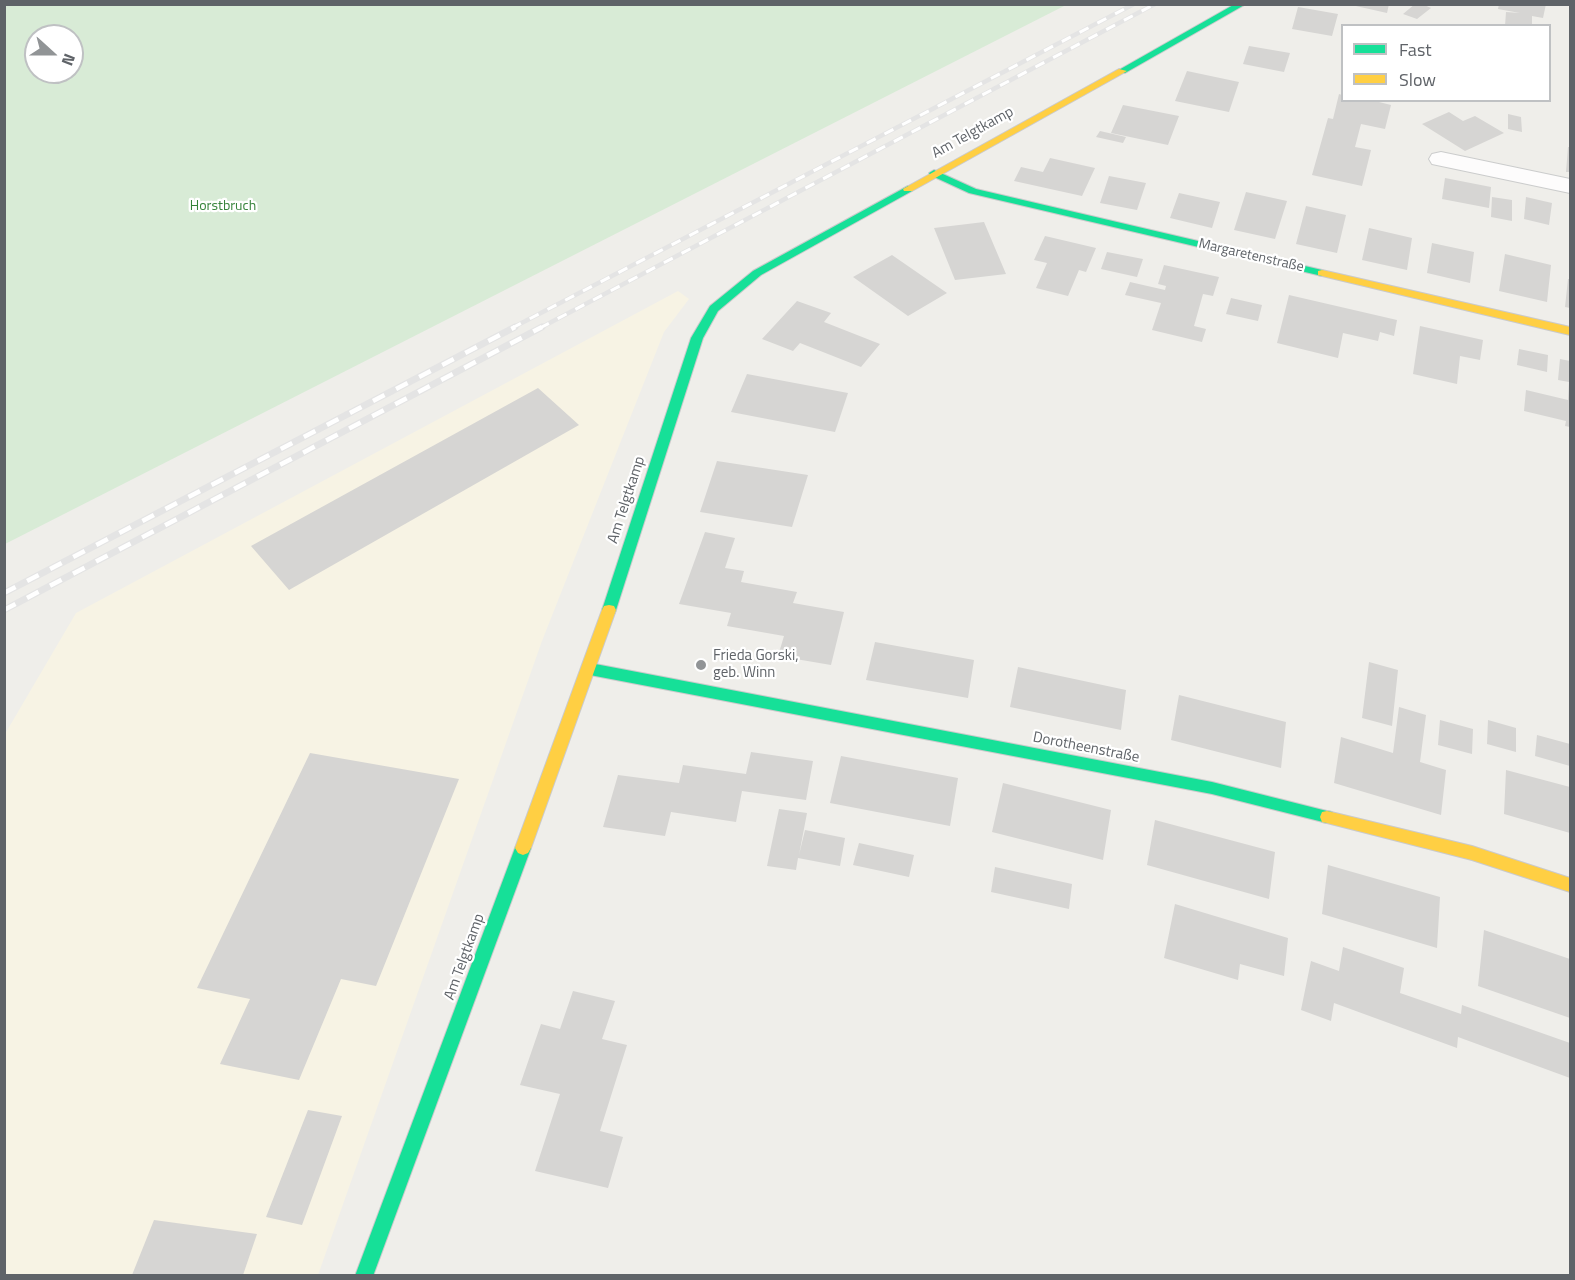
<!DOCTYPE html>
<html>
<head>
<meta charset="utf-8">
<style>
  body { margin:0 }
  #map { position:relative; width:1575px; height:1280px; overflow:hidden; background:#efeeea; font-family:"Titillium Web",sans-serif }
  canvas { display:block }
  .frame { position:absolute; inset:0; border:6px solid #5f6368; pointer-events:none }
  .legend { position:absolute; left:1341px; top:24px; width:210px; height:78px; box-sizing:border-box; background:#fff; border:2px solid #bfc1c3; margin:0; padding:8px 10px; list-style:none; font-size:18px; color:#5f6368 }
  .legend li { display:flex; align-items:center; gap:12px; height:30px }
  .legend b { width:30px; border:2px solid #bfc1c3 }
  .north { position:absolute; left:24px; top:24px; width:60px; height:60px; box-sizing:border-box; background:#fff; border:2px solid #bfc1c3; border-radius:50%; rotate:111deg; font-size:16px; font-weight:700; line-height:24px; text-align:center; color:#5f6368 }
  .north::after { content:''; display:block; margin:auto; width:21px; height:27px; background:#919496; clip-path:polygon(50% 0,100% 100%,50% 72%,0 100%) }
</style>
</head>
<body>
<div id="map">
<canvas width="1575" height="1280"></canvas>
<div class="frame"></div>
<ul class="legend">
<li><b style="height:8px;background:#16e098"></b>Fast</li>
<li><b style="height:8px;background:#ffcf43"></b>Slow</li>
</ul>
<div class="north">N</div>
</div>
<script>
const c = document.querySelector('canvas').getContext('2d');
c.lineJoin = 'round';
function fillPath(path, color) { c.fillStyle = color; c.fill(path, 'evenodd'); }
function trace(path, color, width, dash) { c.strokeStyle = color; c.lineWidth = width; c.lineCap = dash ? 'butt' : 'round'; c.setLineDash(dash || []); c.stroke(path); }
function label(font, color, halo, rows, align = 'center') {
  c.font = font + ' "Titillium Web",sans-serif'; c.lineWidth = 4.5; c.setLineDash([]); c.textBaseline = 'middle'; c.strokeStyle = halo; c.fillStyle = color; for (const [text, x, y, turn = 0] of rows) {
    c.save(); c.translate(x, y); c.rotate((+turn || 0) * Math.PI / 180); c.textAlign = isNaN(turn) ? turn : align; if (halo) c.strokeText(text, 0, 0); c.fillText(text, 0, 0); c.restore();
  }
}
fillPath(new Path2D(`
  M 678,291 L 689,299 L 664,332 L 542,641 L 318,1275 L 5,1276 L 5,734 L 76,613 Z`), '#f7f3e4');
fillPath(new Path2D(`
  M 5,4 L 1066,4 L 1066,5 L 5,544 ZM 36,36 L 72,36 L 72,72 L 36,72 Z`), '#d8ebd6');
fillPath(new Path2D(`
  M 1347,4 L 1389,4 L 1387,13 Z
  M 1415,4 L 1422,4 L 1431,8 L 1417,19 L 1403,14 Z
  M 1499,4 L 1546,4 L 1543,18 L 1532,16 L 1532,26 L 1505,26 L 1506,12 L 1520,13 L 1498,9 Z
  M 1298,7 L 1338,14 L 1332,36 L 1292,29 Z
  M 1249,46 L 1290,53 L 1284,72 L 1243,64 Z
  M 1187,71 L 1239,82 L 1229,112 L 1175,101 Z
  M 1339,94 L 1342,95 L 1342,100 L 1371,100 L 1391,105 L 1385,129 L 1361,124 L 1355,147 L 1371,150 L 1362,186 L 1312,175 L 1328,118 L 1333,119 Z
  M 1123,105 L 1179,116 L 1168,145 L 1111,133 Z
  M 1449,112 L 1463,121 L 1475,116 L 1504,133 L 1465,151 L 1422,124 Z
  M 1508,114 L 1521,117 L 1522,132 L 1508,129 Z
  M 1100,131 L 1126,137 L 1123,143 L 1096,137 Z
  M 1568,147 L 1570,147 L 1570,172 L 1566,172 Z
  M 1050,158 L 1095,168 L 1082,196 L 1014,181 L 1021,167 L 1043,172 Z
  M 1109,176 L 1146,183 L 1137,210 L 1100,203 Z
  M 1445,178 L 1491,187 L 1489,208 L 1442,199 Z
  M 1246,192 L 1287,201 L 1275,239 L 1234,230 Z
  M 1179,193 L 1220,202 L 1212,228 L 1170,218 Z
  M 1492,197 L 1512,200 L 1512,221 L 1491,217 Z
  M 1526,197 L 1552,203 L 1549,225 L 1524,219 Z
  M 1306,206 L 1346,215 L 1337,253 L 1296,244 Z
  M 984,222 L 1006,274 L 955,280 L 934,228 Z
  M 1369,228 L 1412,238 L 1407,270 L 1362,260 Z
  M 1045,236 L 1096,248 L 1086,272 L 1079,270 L 1068,296 L 1036,288 L 1047,263 L 1034,260 Z
  M 1432,243 L 1474,252 L 1470,283 L 1427,273 Z
  M 1107,252 L 1143,259 L 1137,277 L 1101,269 Z
  M 1505,254 L 1551,265 L 1547,302 L 1499,291 Z
  M 892,255 L 947,293 L 908,316 L 853,277 Z
  M 1164,265 L 1219,277 L 1213,296 L 1203,294 L 1194,326 L 1206,329 L 1202,342 L 1152,330 L 1161,303 L 1125,295 L 1130,282 L 1165,290 L 1166,286 L 1158,284 Z
  M 1568,279 L 1570,279 L 1570,308 L 1565,307 Z
  M 1289,295 L 1397,320 L 1394,336 L 1380,332 L 1378,341 L 1343,333 L 1338,358 L 1277,343 Z
  M 1231,298 L 1262,305 L 1258,321 L 1226,314 Z
  M 797,301 L 831,313 L 824,322 L 880,344 L 861,367 L 800,343 L 793,351 L 762,339 Z
  M 1420,326 L 1483,340 L 1480,360 L 1460,356 L 1457,384 L 1413,374 Z
  M 1519,349 L 1548,355 L 1547,372 L 1517,365 Z
  M 1560,359 L 1570,361 L 1570,427 L 1565,426 L 1566,421 L 1524,411 L 1526,390 L 1568,400 L 1569,382 L 1558,380 Z
  M 747,374 L 848,393 L 835,432 L 731,412 Z
  M 538,388 L 579,425 L 289,590 L 251,546 Z
  M 717,461 L 808,475 L 792,527 L 700,512 Z
  M 705,532 L 735,538 L 725,568 L 744,571 L 741,582 L 797,592 L 793,603 L 844,612 L 831,665 L 778,656 L 784,636 L 727,626 L 731,613 L 679,604 Z
  M 875,642 L 974,660 L 968,698 L 866,680 Z
  M 1369,662 L 1398,670 L 1392,726 L 1362,718 Z
  M 1018,667 L 1126,690 L 1121,730 L 1010,707 Z
  M 1179,695 L 1286,722 L 1281,768 L 1171,740 Z
  M 1399,707 L 1426,715 L 1420,762 L 1446,770 L 1441,815 L 1334,783 L 1341,737 L 1393,753 Z
  M 1440,720 L 1473,729 L 1472,754 L 1438,745 Z
  M 1488,720 L 1516,728 L 1516,752 L 1487,744 Z
  M 1537,735 L 1570,744 L 1570,766 L 1535,756 Z
  M 751,752 L 813,761 L 806,800 L 742,791 L 736,822 L 671,812 L 665,836 L 603,827 L 618,775 L 679,783 L 683,765 L 746,774 Z
  M 310,753 L 459,779 L 376,986 L 341,979 L 299,1080 L 220,1064 L 250,999 L 197,988 Z
  M 841,756 L 958,778 L 950,826 L 830,803 Z
  M 1506,770 L 1570,787 L 1570,833 L 1504,814 Z
  M 1003,783 L 1111,810 L 1103,860 L 992,832 Z
  M 779,809 L 807,813 L 799,855 L 805,830 L 845,838 L 840,866 L 798,858 L 796,870 L 767,866 Z
  M 1155,820 L 1275,852 L 1269,899 L 1147,865 Z
  M 859,843 L 914,855 L 909,877 L 853,865 Z
  M 1328,865 L 1440,897 L 1437,948 L 1322,914 Z
  M 995,867 L 1072,884 L 1069,909 L 991,892 Z
  M 1175,904 L 1288,938 L 1284,976 L 1240,964 L 1238,980 L 1164,958 Z
  M 1484,930 L 1570,959 L 1570,1018 L 1478,986 Z
  M 1343,947 L 1404,968 L 1400,993 L 1461,1014 L 1462,1005 L 1570,1043 L 1570,1078 L 1458,1037 L 1457,1048 L 1334,1003 L 1331,1021 L 1301,1010 L 1311,961 L 1339,971 Z
  M 573,991 L 615,1001 L 602,1039 L 627,1045 L 600,1131 L 623,1137 L 608,1188 L 535,1171 L 560,1094 L 520,1085 L 541,1024 L 560,1029 Z
  M 308,1110 L 342,1116 L 302,1225 L 266,1217 Z
  M 154,1220 L 257,1234 L 243,1275 L 132,1275 Z`), '#d6d5d3');
const street = new Path2D(`
  M 1441,152 L 1570,179 L 1570,193 L 1432,164 L 1429,159 L 1432,154 Z`);
const fast = new Path2D(`
  M 1235,4 L 1246,4 L 1125,73 L 1117,71 Z
  M 934,170 L 976,189 L 1322,270 L 1327,273 L 1322,276 L 969,193 L 930,175 L 929,173 Z
  M 908,186 L 912,187 L 912,191 L 761,275 L 718,311 L 703,338 L 616,610 L 614,614 L 604,614 L 602,610 L 691,338 L 710,306 L 753,271 Z
  M 590,663 L 1212,782 L 1327,811 L 1332,812 L 1334,817 L 1332,822 L 1327,823 L 1212,794 L 590,675 L 585,673 L 583,669 L 585,665 Z
  M 523,841 L 528,843 L 531,848 L 373,1276 L 355,1276 L 515,848 L 518,843 Z`);
const slow = new Path2D(`
  M 1119,69 L 1127,71 L 912,191 L 904,191 L 903,189 Z
  M 1322,270 L 1570,327 L 1570,335 L 1318,275 L 1318,271 Z
  M 609,605 L 614,606 L 616,610 L 531,848 L 528,853 L 523,855 L 518,853 L 515,848 L 602,610 L 604,606 Z
  M 1327,811 L 1472,846 L 1570,878 L 1570,892 L 1472,860 L 1327,823 L 1322,822 L 1320,817 L 1322,812 Z`);
trace(street, '#cbcccc', 2);
trace(fast, '#cacacb', 2);
trace(slow, '#cacacb', 2);
fillPath(street, '#fdfcfc');
fillPath(fast, '#16e098');
fillPath(slow, '#ffcf43');
const railFar1 = new Path2D(`
  M 512,328 L 1134,4
  M 540,328 L 1155,4`);
const rail = new Path2D(`
  M 4,593 L 515,327
  M 4,610 L 542,327`);
trace(railFar1, '#e4e4e4', 4.5);
trace(rail, '#e4e4e4', 7);
trace(railFar1, '#fff', 3, [10]);
trace(rail, '#fff', 4.5, [13]);
for (const [x, y, r, color] of [
  [701,665,6,"#919496"]
]) { const dot = new Path2D(); dot.arc(x, y, r, 0, 2 * Math.PI); c.fillStyle = color; c.fill(dot); trace(dot, '#fff', 2); }
label('14px', '#348238', '#fff', [
  ["Horstbruch",223,207]
]);
label('14px', '#5f6368', '#fff', [
  ["Margaretenstraße",1251,256,13]
]);
label('15px', '#5f6368', '#fff', [
  ["Am Telgtkamp",973,133,-29],
  ["Am Telgtkamp",627,500,-72],
  ["Dorotheenstraße",1086,748,11],
  ["Am Telgtkamp",465,957,-70]
]);
label('15px', '#5f6368', '#fff', [
  ["Frieda Gorski,",713,656],
  ["geb. Winn",713,673]
], 'left');
</script>
</body>
</html>
